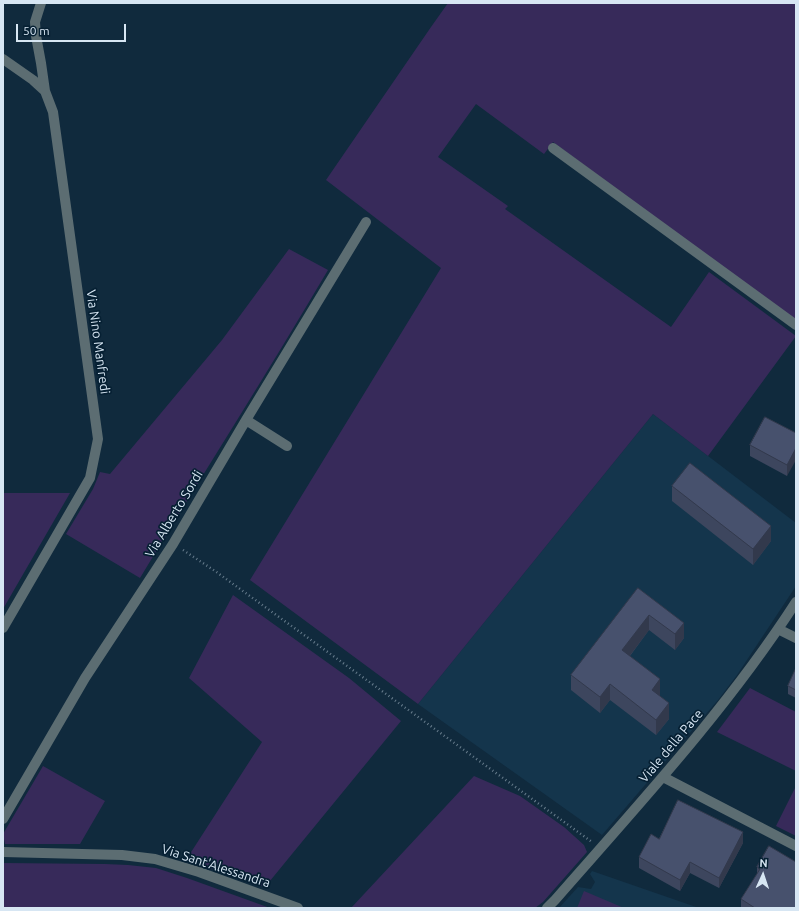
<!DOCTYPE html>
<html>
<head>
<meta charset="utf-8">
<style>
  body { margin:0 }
  #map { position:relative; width:799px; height:911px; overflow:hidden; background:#102a3d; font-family:Ubuntu,sans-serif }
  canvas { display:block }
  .frame { position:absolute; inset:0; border:4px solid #d7e6f3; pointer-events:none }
  .north { position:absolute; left:743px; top:855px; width:40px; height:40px; -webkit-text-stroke:3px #062033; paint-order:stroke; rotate:3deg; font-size:11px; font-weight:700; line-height:16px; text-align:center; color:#d7e6f3 }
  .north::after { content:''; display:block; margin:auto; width:14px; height:18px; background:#d7e6f3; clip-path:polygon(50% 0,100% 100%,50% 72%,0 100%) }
  .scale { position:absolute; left:16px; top:24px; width:110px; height:18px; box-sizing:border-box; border:2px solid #d7e6f3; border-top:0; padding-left:5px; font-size:12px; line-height:14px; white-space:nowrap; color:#d7e6f3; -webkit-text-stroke:3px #062033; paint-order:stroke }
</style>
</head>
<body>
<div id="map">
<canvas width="799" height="911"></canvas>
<div class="frame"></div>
<div class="north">N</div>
<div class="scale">50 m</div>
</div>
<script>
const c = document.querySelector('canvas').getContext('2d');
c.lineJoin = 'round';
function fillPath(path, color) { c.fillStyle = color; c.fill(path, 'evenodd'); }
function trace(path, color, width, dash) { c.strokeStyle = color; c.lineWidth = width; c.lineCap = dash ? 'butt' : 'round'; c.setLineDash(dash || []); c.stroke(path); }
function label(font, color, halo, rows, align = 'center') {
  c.font = font + ' Ubuntu,sans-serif'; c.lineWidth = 3.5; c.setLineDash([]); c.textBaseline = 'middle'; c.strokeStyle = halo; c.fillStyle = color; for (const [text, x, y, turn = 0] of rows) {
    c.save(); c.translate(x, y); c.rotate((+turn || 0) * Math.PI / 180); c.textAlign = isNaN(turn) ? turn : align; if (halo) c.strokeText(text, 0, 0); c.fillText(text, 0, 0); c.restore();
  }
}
fillPath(new Path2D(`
  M 653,414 L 796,523 L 796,586 L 737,675 L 718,700 L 602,835 L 418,704 Z
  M 592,871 L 699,908 L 559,908 L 578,887 L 591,889 L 595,882 L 590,874 Z`), '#14354c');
fillPath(new Path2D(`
  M 448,3 L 796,3 L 796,323 L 553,142 L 544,154 L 476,104 L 438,157 L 508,206 L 505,209 L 671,327 L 709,272 L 796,336 L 708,456 L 653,414 L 418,704 L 250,580 L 441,268 L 326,180 L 431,27 Z
  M 289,249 L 328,270 C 267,374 202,475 140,578 L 66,534 L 93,489 L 100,472 L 110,474 L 222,340 Z
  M 3,493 L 70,493 L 3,609 Z
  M 233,595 L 349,678 L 401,721 L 265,887 L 186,860 L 262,742 L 189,678 Z
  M 750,688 L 796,712 L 796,771 L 717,732 Z
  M 43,766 L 105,801 L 80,844 L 5,844 L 3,834 Z
  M 474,776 L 520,796 L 564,827 L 584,845 L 587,852 L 543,902 L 535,908 L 351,908 Z
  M 796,786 L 796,836 L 776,826 Z
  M 3,863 L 105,864 L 128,865 L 156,868 L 187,878 L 270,908 L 3,908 Z
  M 584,891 L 624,908 L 577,908 Z`), '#372a5a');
trace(new Path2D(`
  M 183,550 L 215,571 L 592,842`), '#687d8d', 2.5, [1, 3]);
trace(new Path2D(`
  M 41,3 L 35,22 L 36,36 L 41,63 L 45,91
  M 3,59 L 33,80 L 45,91 L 53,112 L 98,439 L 90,478 L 3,628
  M 553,148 L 796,325
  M 246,420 L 287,446
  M 778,629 L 796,638
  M 663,777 L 796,846
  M 3,819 L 85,678 L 173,544 L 246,420 L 366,222
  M 3,852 L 122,855 L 155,859 L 199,872 L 298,908
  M 547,908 L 555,900 C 639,804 727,709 796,602`), '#5c6d72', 10);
fillPath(new Path2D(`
  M 796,433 L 787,476 L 750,456 L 750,445 Z
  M 672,486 L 771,541 L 753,565 L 672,501 Z
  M 638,588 L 684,638 L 675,650 L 649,630 L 630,656 L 660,695 L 660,696 L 669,719 L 656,735 L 610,700 L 600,713 L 571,690 L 571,675 Z
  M 796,668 L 796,698 L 788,694 L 788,686 Z
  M 659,839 L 743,843 L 719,888 L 690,873 L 680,891 L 639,868 L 639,857 Z
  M 796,862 L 796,908 L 741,908 L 741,899 L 757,876 L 757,867 Z`), '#3d465e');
fillPath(new Path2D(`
  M 796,448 L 796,460 L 787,476 L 787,465 Z
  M 771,526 L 771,541 L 753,565 L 753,549 Z
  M 649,615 L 649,630 L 622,666 L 622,650 Z
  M 684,623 L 684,638 L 675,650 L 675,634 Z
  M 660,679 L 660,695 L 652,706 L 652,690 Z
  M 610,684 L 610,700 L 600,713 L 600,697 Z
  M 669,703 L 669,719 L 656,735 L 656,720 Z
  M 743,832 L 743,843 L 719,888 L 719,878 Z
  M 690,862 L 690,873 L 680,891 L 680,880 Z`), '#32394c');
const building = new Path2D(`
  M 765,417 L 796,433 L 796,448 L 787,465 L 750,445 Z
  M 690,463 L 771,526 L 753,549 L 672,486 Z
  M 638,588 L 684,623 L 675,634 L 649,615 L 622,650 L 660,679 L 652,690 L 669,703 L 656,720 L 610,684 L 600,697 L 571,675 Z
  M 796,668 L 796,690 L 788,686 Z
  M 678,800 L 743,832 L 719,878 L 690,862 L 680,880 L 639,857 L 651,834 L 659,839 Z
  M 769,846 L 796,862 L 796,908 L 755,908 L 741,899 L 760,869 L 757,867 Z`);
fillPath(building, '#47516d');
trace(building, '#32394c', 1);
label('13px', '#d7e6f3', '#062033', [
  ["Via Nino Manfredi",98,342,82],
  ["Via Alberto Sordi",174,514,-59],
  ["Viale della Pace",671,746,-50],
  ["Via Sant'Alessandra",216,866,18]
]);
</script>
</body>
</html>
